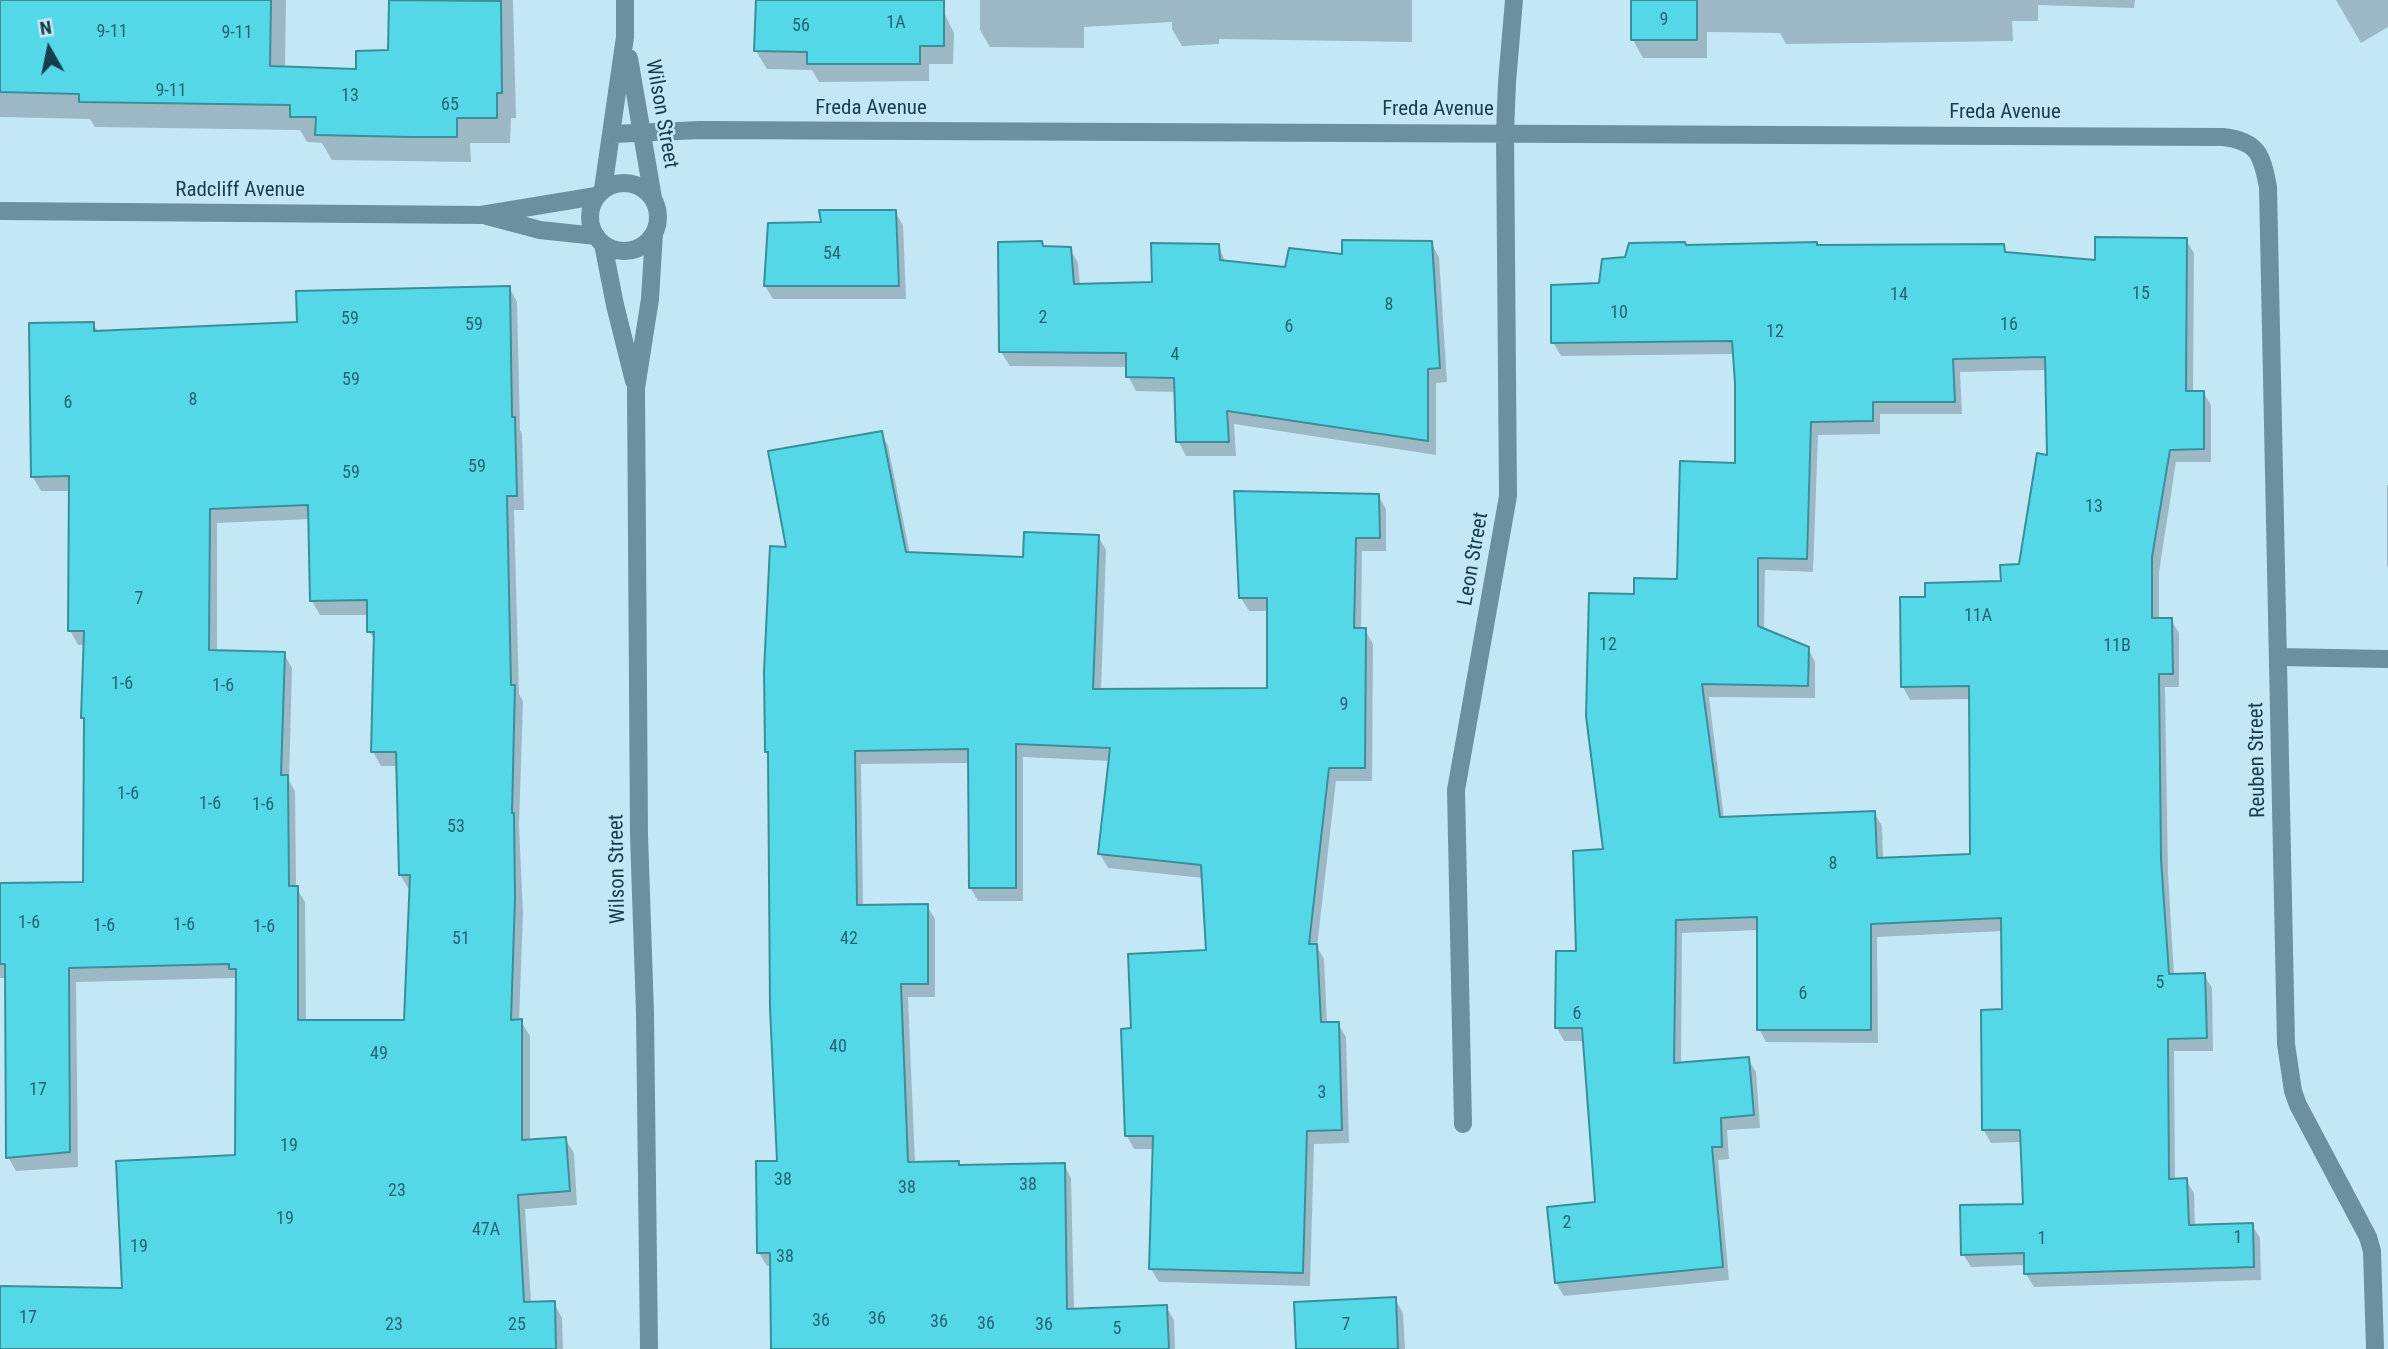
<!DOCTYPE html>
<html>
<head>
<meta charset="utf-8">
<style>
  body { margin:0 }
  #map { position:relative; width:2388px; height:1349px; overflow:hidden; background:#c4e7f6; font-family:"Roboto Condensed",sans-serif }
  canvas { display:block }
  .north { position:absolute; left:14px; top:14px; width:70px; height:70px; -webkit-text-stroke:5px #c4e7f6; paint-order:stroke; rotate:351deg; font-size:19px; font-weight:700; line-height:28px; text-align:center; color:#153e4d }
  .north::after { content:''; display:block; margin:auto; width:24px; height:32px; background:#153e4d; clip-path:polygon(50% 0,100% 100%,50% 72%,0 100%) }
</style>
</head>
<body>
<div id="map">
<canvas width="2388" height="1349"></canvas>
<div class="north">N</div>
</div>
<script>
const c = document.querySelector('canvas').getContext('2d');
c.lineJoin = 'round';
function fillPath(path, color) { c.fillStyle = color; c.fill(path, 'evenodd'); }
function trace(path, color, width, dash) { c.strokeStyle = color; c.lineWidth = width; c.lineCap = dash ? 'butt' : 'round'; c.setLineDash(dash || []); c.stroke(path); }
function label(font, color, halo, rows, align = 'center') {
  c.font = font + ' "Roboto Condensed",sans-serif'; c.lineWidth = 5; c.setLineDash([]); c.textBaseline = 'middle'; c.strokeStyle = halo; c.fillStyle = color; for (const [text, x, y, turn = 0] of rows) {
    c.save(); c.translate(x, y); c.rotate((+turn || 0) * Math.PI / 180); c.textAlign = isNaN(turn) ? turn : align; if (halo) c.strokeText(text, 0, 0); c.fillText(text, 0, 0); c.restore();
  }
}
fillPath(new Path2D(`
  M 0,0 L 286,0 L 285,68 L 357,71 L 390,52 L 391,0 L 513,0 L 516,118 L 511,118 L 510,143 L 470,143 L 471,162 L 332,160 L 322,143 L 307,142 L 300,130 L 95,127 L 90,119 L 0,117 Z
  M 757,0 L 938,0 L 954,33 L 953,64 L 929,64 L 929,81 L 819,82 L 812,70 L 767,69 L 756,51 Z
  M 980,0 L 1412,0 L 1412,42 L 1219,39 L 1219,44 L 1182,46 L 1172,29 L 1172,22 L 1084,27 L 1084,48 L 990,47 L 980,30 Z
  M 1632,0 L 2135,0 L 2134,8 L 2038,5 L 2038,21 L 2012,21 L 2013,41 L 1786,44 L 1780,33 L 1707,32 L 1707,58 L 1643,58 L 1633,40 Z
  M 2336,0 L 2388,0 L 2388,27 L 2361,43 Z
  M 895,212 L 903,225 L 906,299 L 773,299 L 765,286 L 770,225 L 823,224 Z
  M 2186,240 L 2194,253 L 2193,393 L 2203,392 L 2211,405 L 2211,462 L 2176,462 L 2159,572 L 2159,620 L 2171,620 L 2179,633 L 2179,687 L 2165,687 L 2168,873 L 2174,975 L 2204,975 L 2212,988 L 2213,1051 L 2174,1051 L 2175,1180 L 2186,1180 L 2194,1193 L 2195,1226 L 2252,1225 L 2260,1238 L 2261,1280 L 2034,1287 L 2026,1274 L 2026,1265 L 1971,1267 L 1963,1254 L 2024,1206 L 2022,1142 L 1991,1143 L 1983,1129 L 2004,1011 L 2003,931 L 1877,937 L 1878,1043 L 1766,1042 L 1759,1029 L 1759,930 L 1682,933 L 1681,1064 L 1748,1059 L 1756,1072 L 1760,1128 L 1727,1130 L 1729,1159 L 1718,1160 L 1729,1280 L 1564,1296 L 1556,1283 L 1597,1204 L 1585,1041 L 1564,1041 L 1557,1028 L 1679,581 L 1737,464 L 1734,354 L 1561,356 L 1553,342 L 1600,284 L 1627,259 L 1686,247 L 2003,245 L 2008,254 L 2097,262 ZM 2047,370 L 2048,457 L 2020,566 L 2003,583 L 1927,599 L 1903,687 L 1910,700 L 1971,699 L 1972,855 L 1883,859 L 1882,826 L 1874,813 L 1724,819 L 1709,697 L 1815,698 L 1815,662 L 1808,648 L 1764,630 L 1765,570 L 1813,572 L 1818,435 L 1880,434 L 1880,414 L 1962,414 L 1960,372 Z
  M 1041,242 L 1044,247 L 1070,249 L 1078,263 L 1080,286 L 1154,284 L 1218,245 L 1226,263 L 1286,269 L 1344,256 L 1431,243 L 1439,257 L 1447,382 L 1436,383 L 1436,455 L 1234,424 L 1236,456 L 1186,456 L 1178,441 L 1176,392 L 1136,391 L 1128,376 L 1128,367 L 1010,366 L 1001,352 Z
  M 509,287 L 517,302 L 520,430 L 522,434 L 524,510 L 514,510 L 519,694 L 523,701 L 519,826 L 523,914 L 519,1021 L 521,1021 L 530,1036 L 530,1141 L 565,1139 L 574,1153 L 577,1205 L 525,1209 L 531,1303 L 554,1303 L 562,1318 L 563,1349 L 0,1349 L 0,1288 L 123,1290 L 237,1157 L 236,978 L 76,982 L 78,1167 L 16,1171 L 8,1157 L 7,978 L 0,978 L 0,885 L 85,884 L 86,722 L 83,718 L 85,645 L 78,645 L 70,630 L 71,491 L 41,491 L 33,477 L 93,324 L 99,333 L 299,324 ZM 310,519 L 312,601 L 320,615 L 369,615 L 369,631 L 376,643 L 373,752 L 381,766 L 398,766 L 400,875 L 409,889 L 411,889 L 406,1022 L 306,1022 L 305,902 L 296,887 L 295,791 L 289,781 L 292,668 L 284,654 L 217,652 L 217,523 Z
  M 881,433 L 888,446 L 910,554 L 1025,558 L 1098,536 L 1106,550 L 1101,691 L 1268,690 L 1269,611 L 1249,611 L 1241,598 L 1378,495 L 1386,509 L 1386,551 L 1362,551 L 1361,630 L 1365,630 L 1373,644 L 1372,781 L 1336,781 L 1317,947 L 1324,959 L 1327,1024 L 1338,1024 L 1346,1037 L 1349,1143 L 1314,1144 L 1310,1286 L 1159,1282 L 1151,1269 L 1154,1149 L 1134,1149 L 1127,1136 L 1133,1030 L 1207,952 L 1203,878 L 1108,868 L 1100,854 L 1110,761 L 1023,757 L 1023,901 L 978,901 L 970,887 L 970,763 L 861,764 L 863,906 L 927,906 L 935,919 L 935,997 L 908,997 L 915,1163 L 960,1167 L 1064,1164 L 1071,1178 L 1074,1311 L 1166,1307 L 1174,1320 L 1175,1349 L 772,1349 L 772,1266 L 767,1266 L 759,1253 L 779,1162 L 769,756 L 767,752 L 788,549 Z
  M 2387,485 L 2388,485 L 2388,567 L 2387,565 Z
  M 1395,1299 L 1403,1313 L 1405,1349 L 1298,1349 Z`), '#0003');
const building = new Path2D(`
  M 0,0 L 271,0 L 270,66 L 356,69 L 356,51 L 388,50 L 389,0 L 501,1 L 502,93 L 497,93 L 497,118 L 457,118 L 457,137 L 412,137 L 315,135 L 316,117 L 290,117 L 290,105 L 79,102 L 79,94 L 0,92 Z
  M 756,0 L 944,0 L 944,46 L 920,46 L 920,64 L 807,64 L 807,52 L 754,51 Z
  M 1631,0 L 1697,0 L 1697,40 L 1631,40 Z
  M 819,210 L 896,210 L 899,286 L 764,286 L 768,223 L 821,222 Z
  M 2095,237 L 2187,238 L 2186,391 L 2204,391 L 2204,449 L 2170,450 L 2152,557 L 2152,618 L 2172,618 L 2173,674 L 2159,674 L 2161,859 L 2169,974 L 2205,973 L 2207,1038 L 2168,1039 L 2169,1179 L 2187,1178 L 2189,1225 L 2253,1223 L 2254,1267 L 2024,1274 L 2024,1253 L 1961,1255 L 1960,1205 L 2023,1204 L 2020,1130 L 1982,1130 L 1981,1010 L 2002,1009 L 2001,918 L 1871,924 L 1871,1030 L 1757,1030 L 1757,917 L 1676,920 L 1674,1063 L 1749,1057 L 1754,1115 L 1721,1118 L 1722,1147 L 1712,1147 L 1723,1267 L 1555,1283 L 1547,1207 L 1595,1202 L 1582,1028 L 1555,1028 L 1556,951 L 1576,951 L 1573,851 L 1603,849 L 1586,716 L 1589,593 L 1634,594 L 1634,578 L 1677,579 L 1680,461 L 1735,463 L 1735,383 L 1732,341 L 1551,343 L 1551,285 L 1599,283 L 1602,259 L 1625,257 L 1629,243 L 1685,242 L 1686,245 L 1817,242 L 1817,245 L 2004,244 L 2005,252 L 2095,260 ZM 2045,357 L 2047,455 L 2037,453 L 2019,564 L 2000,565 L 2001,581 L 1925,583 L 1925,597 L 1900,597 L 1901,687 L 1969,686 L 1970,854 L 1877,858 L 1875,811 L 1720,817 L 1702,684 L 1808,686 L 1809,647 L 1758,626 L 1758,558 L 1807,559 L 1811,422 L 1873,421 L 1873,402 L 1955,402 L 1953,359 Z
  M 1342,240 L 1432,241 L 1440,368 L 1428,369 L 1428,441 L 1227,411 L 1229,442 L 1176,442 L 1174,378 L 1126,377 L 1126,353 L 999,352 L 998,242 L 1042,241 L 1043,246 L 1071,247 L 1074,284 L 1152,282 L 1151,243 L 1219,244 L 1220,260 L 1285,267 L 1289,248 L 1342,254 Z
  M 510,286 L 512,417 L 515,417 L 517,496 L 507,496 L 511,685 L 515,685 L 512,813 L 514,813 L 515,898 L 511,1020 L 522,1019 L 522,1140 L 566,1137 L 570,1191 L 518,1195 L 524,1302 L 555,1301 L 556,1349 L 0,1349 L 0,1286 L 122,1288 L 116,1161 L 235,1155 L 236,969 L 229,969 L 229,964 L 69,968 L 70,1152 L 6,1158 L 5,964 L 0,964 L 0,883 L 83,882 L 84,718 L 81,718 L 84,631 L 68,631 L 69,476 L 31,477 L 29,323 L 94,322 L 94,331 L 297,322 L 296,291 ZM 308,505 L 310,601 L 367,600 L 367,632 L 374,632 L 371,752 L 396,752 L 399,875 L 410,875 L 404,1020 L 298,1020 L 298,886 L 289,886 L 288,775 L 281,775 L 285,652 L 209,650 L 210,509 Z
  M 882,431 L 906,552 L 1023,557 L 1024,532 L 1099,535 L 1093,689 L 1267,688 L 1267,598 L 1239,598 L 1234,491 L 1379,494 L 1380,538 L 1356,538 L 1354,628 L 1366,628 L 1365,768 L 1329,768 L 1309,944 L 1317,944 L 1321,1022 L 1339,1022 L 1342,1130 L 1307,1131 L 1303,1273 L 1149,1269 L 1153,1136 L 1125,1136 L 1121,1029 L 1131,1028 L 1128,954 L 1206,950 L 1201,865 L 1098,854 L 1110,748 L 1016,744 L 1016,888 L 969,888 L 968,749 L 855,751 L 857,905 L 928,904 L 928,984 L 901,984 L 908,1162 L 959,1161 L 959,1165 L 1065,1163 L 1067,1309 L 1167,1305 L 1169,1349 L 771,1349 L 770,1253 L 757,1253 L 756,1161 L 777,1161 L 770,1008 L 768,752 L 765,752 L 764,671 L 770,546 L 786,547 L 768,451 Z
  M 1396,1297 L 1398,1349 L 1296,1349 L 1294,1302 Z`);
fillPath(building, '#54d8e8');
trace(building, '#388f9a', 2);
trace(new Path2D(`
  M 629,58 L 653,198
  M 613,134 L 700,130 L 2223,137 C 2258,141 2262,155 2268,187 L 2286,1044 L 2293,1091 L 2298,1105 L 2368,1237 L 2372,1251 L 2375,1349
  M590 217a34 34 0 1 1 68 0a34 34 0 1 1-68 0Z
  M 603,189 L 625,37 L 625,0
  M 0,211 L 481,215 L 596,196
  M 487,216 L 540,230 L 596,236
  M 603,244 L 615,305 L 634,381
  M 2278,657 L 2388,659
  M 1463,1124 L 1456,790 L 1508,496 L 1505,133 L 1507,82 L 1514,0
  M 649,1349 L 645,1013 L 639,835 L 636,388 L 650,299 L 654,233`), '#6c90a0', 18);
label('18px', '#256474', null, [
  ["9",1664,20],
  ["1A",896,23],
  ["56",801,26],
  ["9-11",112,32],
  ["9-11",237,33],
  ["9-11",171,91],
  ["13",350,96],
  ["65",450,105],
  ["54",832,254],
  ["15",2141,294],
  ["14",1899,295],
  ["8",1389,305],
  ["10",1619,313],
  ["2",1043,318],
  ["59",350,319],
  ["59",474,325],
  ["16",2009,325],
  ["6",1289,327],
  ["12",1775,332],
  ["4",1175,355],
  ["59",351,380],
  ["8",193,400],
  ["6",68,403],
  ["59",477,467],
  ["59",351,473],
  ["13",2094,507],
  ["7",139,599],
  ["11A",1978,616],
  ["12",1608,645],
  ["11B",2117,646],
  ["1-6",122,684],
  ["1-6",223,686],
  ["9",1344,705],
  ["1-6",128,794],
  ["1-6",210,804],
  ["1-6",263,805],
  ["53",456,827],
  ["8",1833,864],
  ["1-6",29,923],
  ["1-6",184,925],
  ["1-6",104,926],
  ["1-6",264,927],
  ["51",461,939],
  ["42",849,939],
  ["5",2160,983],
  ["6",1803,994],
  ["6",1577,1014],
  ["40",838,1047],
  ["49",379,1054],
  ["17",38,1090],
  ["3",1322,1093],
  ["19",289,1146],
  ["38",783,1180],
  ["38",1028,1185],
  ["38",907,1188],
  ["23",397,1191],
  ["19",285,1219],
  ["2",1567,1223],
  ["47A",486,1230],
  ["1",2238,1238],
  ["1",2042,1239],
  ["19",139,1247],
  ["38",785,1257],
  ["17",28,1318],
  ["36",877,1319],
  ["36",821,1321],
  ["36",939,1322],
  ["36",986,1324],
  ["23",394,1325],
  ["25",517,1325],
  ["36",1044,1325],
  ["7",1346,1325],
  ["5",1117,1329]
]);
label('21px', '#153e4d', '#c4e7f6', [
  ["Freda Avenue",871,109],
  ["Freda Avenue",1438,110],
  ["Freda Avenue",2005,113],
  ["Wilson Street",661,114,80],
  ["Radcliff Avenue",240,191],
  ["Leon Street",1474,559,-80],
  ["Reuben Street",2258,760,-91],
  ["Wilson Street",618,869,-91]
]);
</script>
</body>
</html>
